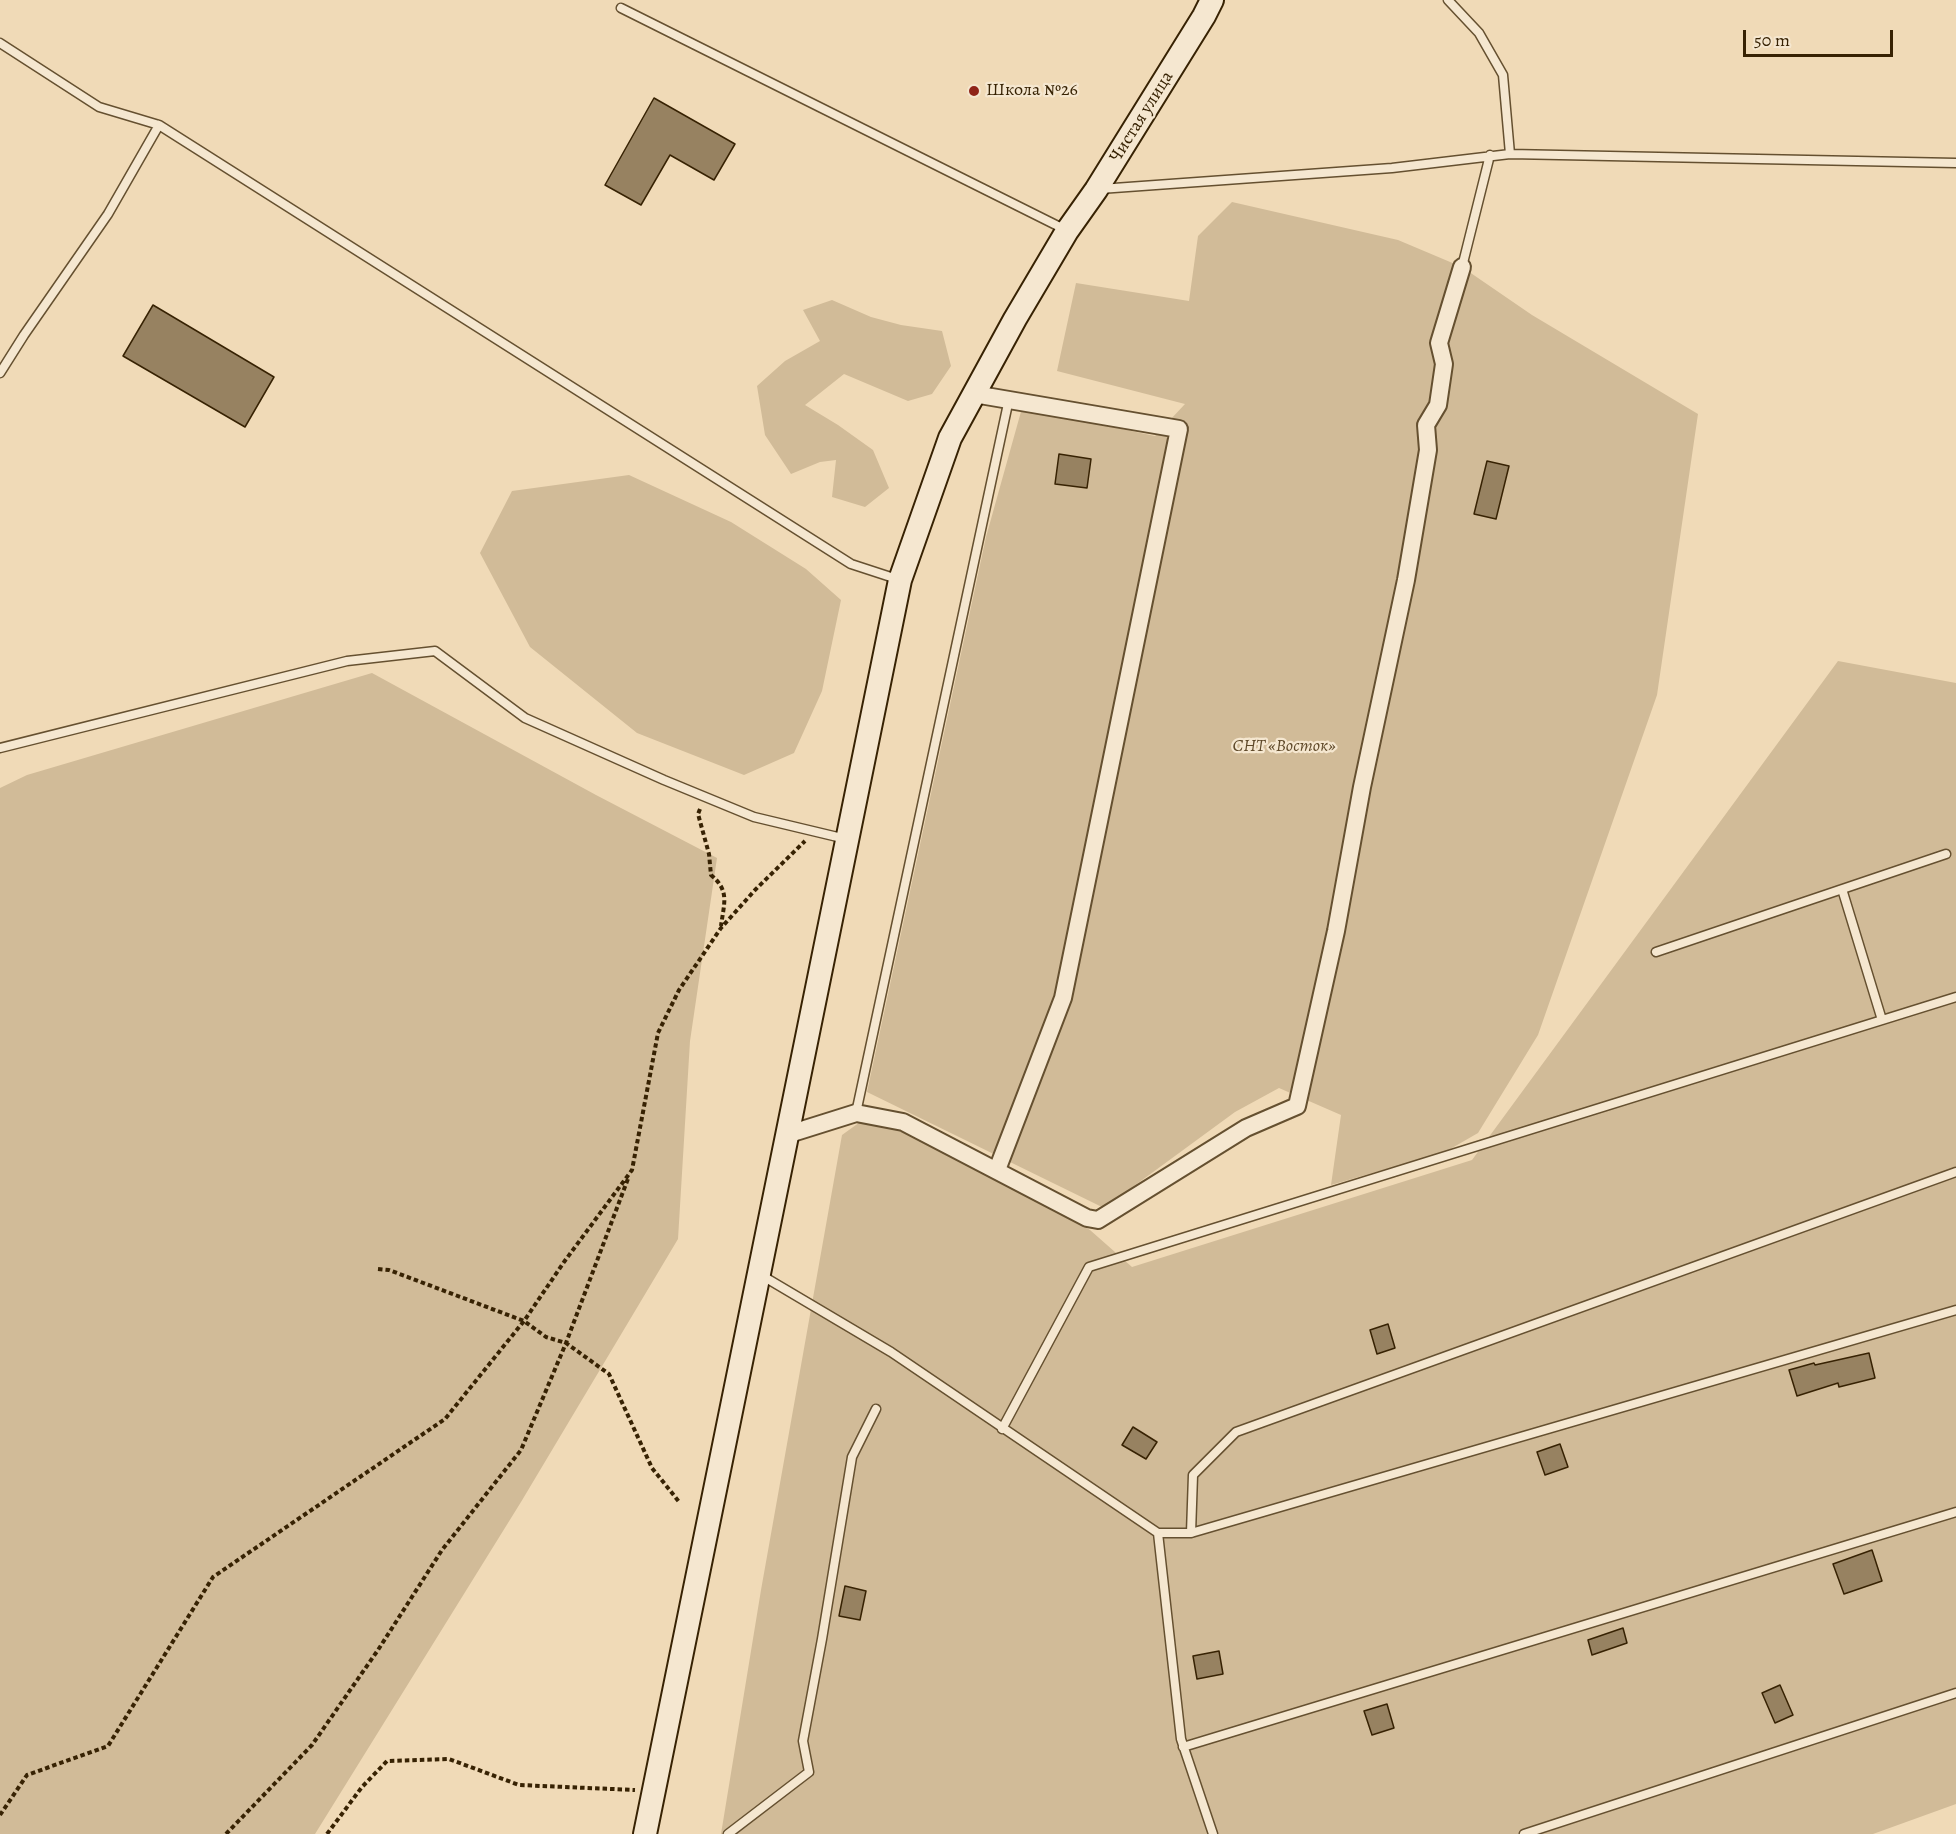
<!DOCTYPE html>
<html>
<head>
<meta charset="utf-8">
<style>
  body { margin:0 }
  #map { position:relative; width:1956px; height:1834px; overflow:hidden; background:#f0dab7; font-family:Alegreya,serif }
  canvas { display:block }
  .scale { position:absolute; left:1743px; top:30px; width:150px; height:27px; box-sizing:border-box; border:3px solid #372203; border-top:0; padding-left:8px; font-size:18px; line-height:21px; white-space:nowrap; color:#372203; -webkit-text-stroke:4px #f5e7d0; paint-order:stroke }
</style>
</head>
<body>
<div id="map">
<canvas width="1956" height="1834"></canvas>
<div class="scale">50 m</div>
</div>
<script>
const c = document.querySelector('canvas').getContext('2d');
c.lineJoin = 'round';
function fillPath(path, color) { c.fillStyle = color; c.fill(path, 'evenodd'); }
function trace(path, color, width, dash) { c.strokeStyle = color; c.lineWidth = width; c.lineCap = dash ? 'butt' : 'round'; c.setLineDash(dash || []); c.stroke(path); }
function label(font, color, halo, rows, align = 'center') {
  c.font = font + ' Alegreya,serif'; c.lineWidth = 4.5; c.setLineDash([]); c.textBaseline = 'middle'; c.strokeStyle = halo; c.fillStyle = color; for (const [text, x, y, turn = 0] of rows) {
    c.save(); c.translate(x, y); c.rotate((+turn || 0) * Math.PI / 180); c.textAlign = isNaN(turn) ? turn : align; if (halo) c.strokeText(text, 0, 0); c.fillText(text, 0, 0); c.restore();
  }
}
fillPath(new Path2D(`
  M 1232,202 L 1398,240 L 1462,267 L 1532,315 L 1698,414 L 1657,695 L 1538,1035 L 1478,1133 L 1445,1152 L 1331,1185 L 1341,1115 L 1279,1088 L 1235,1112 L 1104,1208 L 867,1092 L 986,537 L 1022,408 L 1155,436 L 1185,404 L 1057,371 L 1076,283 L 1189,301 L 1198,236 Z
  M 832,300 L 871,317 L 901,325 L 942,331 L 951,366 L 932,394 L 908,401 L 844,374 L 805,405 L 838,425 L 873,450 L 889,488 L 865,507 L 832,497 L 836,460 L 820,462 L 791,474 L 765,435 L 757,386 L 785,361 L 820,341 L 803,310 Z
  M 629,475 L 731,522 L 806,569 L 841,600 L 822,691 L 794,753 L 744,775 L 637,733 L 530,647 L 480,553 L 512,491 Z
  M 1838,661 L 1956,683 L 1956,1804 L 1873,1834 L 721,1834 L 761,1590 L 842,1135 L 867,1117 L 912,1127 L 1090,1230 L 1132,1267 L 1472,1160 Z
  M 372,673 L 596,795 L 717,858 L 690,1041 L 678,1239 L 521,1502 L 315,1834 L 0,1834 L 0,788 L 27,775 Z`), '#d1bb98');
const building = new Path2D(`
  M 654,98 L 735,144 L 714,180 L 670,155 L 641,205 L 605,185 Z
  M 153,305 L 274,377 L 245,427 L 123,356 Z
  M 1059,454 L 1091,459 L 1087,488 L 1055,484 Z
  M 1487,461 L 1509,466 L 1496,519 L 1474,514 Z
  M 1388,1324 L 1395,1348 L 1377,1354 L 1370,1330 Z
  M 1869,1353 L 1875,1378 L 1839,1387 L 1838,1383 L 1797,1396 L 1789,1370 L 1814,1363 L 1815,1365 Z
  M 1133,1427 L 1157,1442 L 1146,1459 L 1122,1445 Z
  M 1560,1444 L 1568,1467 L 1545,1475 L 1537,1452 Z
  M 1872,1550 L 1882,1581 L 1844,1594 L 1833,1564 Z
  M 845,1586 L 866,1591 L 860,1620 L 839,1616 Z
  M 1623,1628 L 1627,1643 L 1592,1655 L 1588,1640 Z
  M 1219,1651 L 1223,1674 L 1197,1679 L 1193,1656 Z
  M 1780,1685 L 1793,1715 L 1775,1723 L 1762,1693 Z
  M 1387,1704 L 1394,1728 L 1372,1735 L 1364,1711 Z`);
fillPath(building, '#978261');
trace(building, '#372203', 1.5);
const lane = new Path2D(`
  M 1448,0 L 1479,33 L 1503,75 L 1510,154
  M 621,8 L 1066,230
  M 0,43 L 99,107 L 159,125 L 851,564 L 900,580
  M 1100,189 L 1392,168 L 1510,154 L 1956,163
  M 1462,267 L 1490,155
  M 0,373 L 24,335 L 108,214 L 159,125
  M 0,748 L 347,661 L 435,651 L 525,718 L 664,780 L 754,817 L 846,839
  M 1842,889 L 1882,1020
  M 1656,952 L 1946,854
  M 856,1113 L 1009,399
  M 761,1275 L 891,1352 L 1158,1533
  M 1002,1429 L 1089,1267 L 1956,997
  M 1191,1533 L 1193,1475 L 1236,1432 L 1956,1172
  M 1183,1747 L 1956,1512
  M 728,1834 L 809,1772 L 803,1741 L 822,1639 L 852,1457 L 876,1409
  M 1213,1834 L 1181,1739 L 1158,1533 L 1191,1533 L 1956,1310
  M 1524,1834 L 1956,1693`);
const street = new Path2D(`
  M 974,394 L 1179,429 L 1063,998 L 997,1170
  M 786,1135 L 856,1113 L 903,1122 L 1087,1218 L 1098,1220 L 1246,1128 L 1297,1106 L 1336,931 L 1362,787 L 1406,580 L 1428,450 L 1426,425 L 1438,405 L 1444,364 L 1439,343 L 1462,267`);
const secondary = new Path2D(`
  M 645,1834 L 900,580 L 950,438 L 1015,319 L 1067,231 L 1096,190 L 1204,16 L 1212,0`);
trace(lane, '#655030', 11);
trace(street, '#655030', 20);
trace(secondary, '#372203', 26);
trace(new Path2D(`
  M 700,809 L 698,814 L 709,854 L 711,875 C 730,891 724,903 721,926
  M 378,1269 L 389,1270 L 524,1321 L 546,1337 L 566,1343 L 609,1374 L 652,1468 L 680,1503
  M 0,1815 L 27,1775 L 108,1746 L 213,1577 L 445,1419 L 524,1321 L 564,1262 L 632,1170 L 658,1033 L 679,990 L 721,928 L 755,890 L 805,841
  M 226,1834 L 312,1745 L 378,1650 L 442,1550 L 521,1450 L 566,1343 L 629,1176
  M 327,1834 L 362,1787 L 387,1761 L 449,1759 L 519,1785 L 635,1790`), '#372203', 4, [4.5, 3]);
trace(lane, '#f5e7d0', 8);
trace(street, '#f5e7d0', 16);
trace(secondary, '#f5e7d0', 22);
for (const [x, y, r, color] of [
  [974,91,6,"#8f2418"]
]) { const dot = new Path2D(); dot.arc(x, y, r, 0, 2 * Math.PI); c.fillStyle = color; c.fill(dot); trace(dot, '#f5e7d0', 2); }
label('18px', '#372203', '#f5e7d0', [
  ["Школа №26",986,91]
], 'left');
label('18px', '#372203', '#f5e7d0', [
  ["Чистая улица",1142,117,-58]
]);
label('italic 18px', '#5e4828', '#f5e7d0', [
  ["СНТ «Восток»",1284,747]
]);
</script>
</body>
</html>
